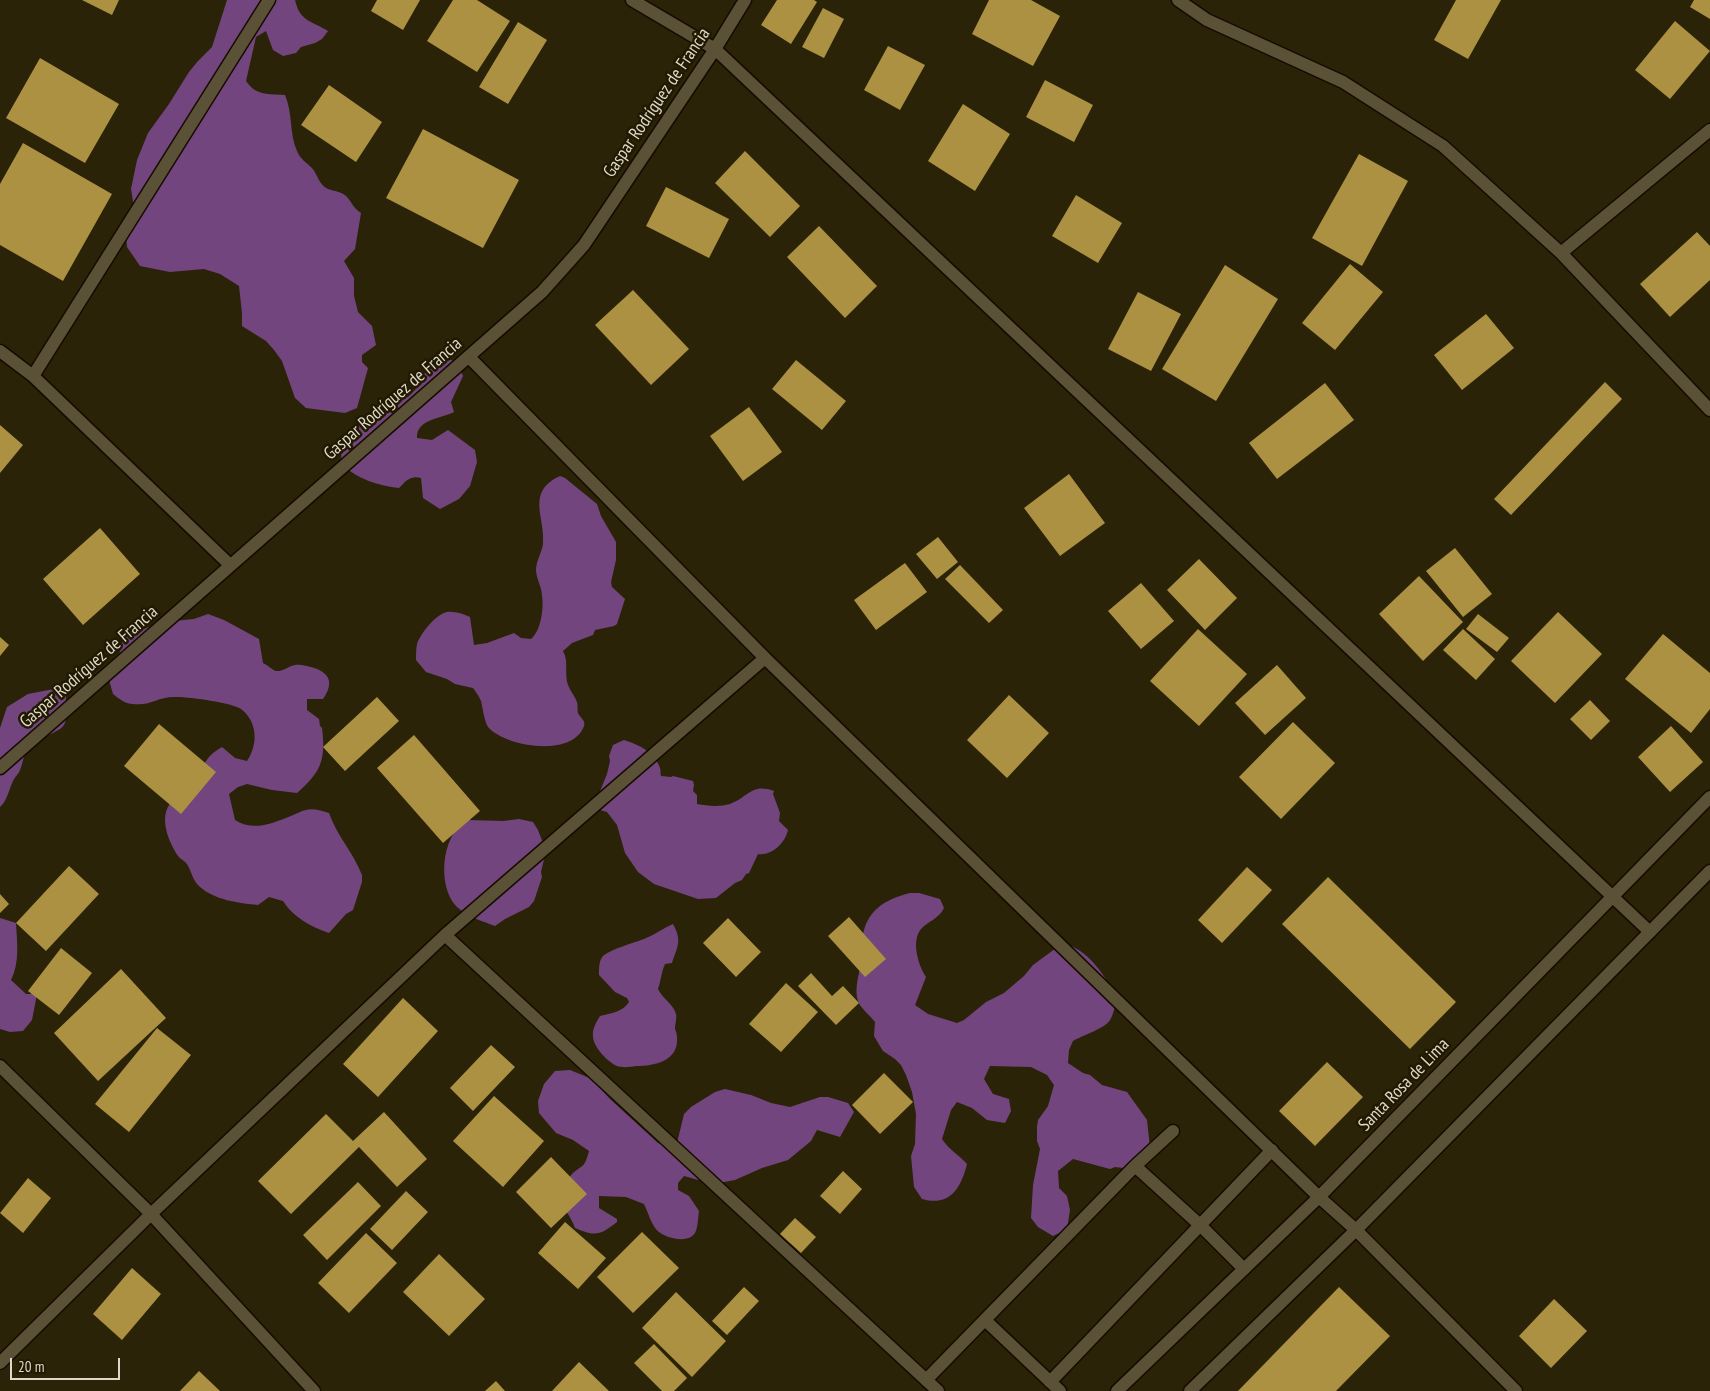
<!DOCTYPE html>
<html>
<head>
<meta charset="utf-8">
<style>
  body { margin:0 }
  #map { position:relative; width:1710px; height:1391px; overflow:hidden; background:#2b2308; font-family:"PT Sans Narrow",sans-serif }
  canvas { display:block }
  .scale { position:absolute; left:10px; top:1358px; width:110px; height:22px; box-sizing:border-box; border:2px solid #ddd8c9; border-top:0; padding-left:6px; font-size:15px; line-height:18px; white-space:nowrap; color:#ddd8c9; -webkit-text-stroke:4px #221901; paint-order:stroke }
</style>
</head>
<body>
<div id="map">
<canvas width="1710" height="1391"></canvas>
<div class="scale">20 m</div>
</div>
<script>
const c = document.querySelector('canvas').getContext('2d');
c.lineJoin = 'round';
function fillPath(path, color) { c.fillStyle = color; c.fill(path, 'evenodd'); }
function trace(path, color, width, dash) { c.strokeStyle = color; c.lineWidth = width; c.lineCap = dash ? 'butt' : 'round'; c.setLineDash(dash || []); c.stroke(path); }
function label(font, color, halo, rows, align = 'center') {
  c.font = font + ' "PT Sans Narrow",sans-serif'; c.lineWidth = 5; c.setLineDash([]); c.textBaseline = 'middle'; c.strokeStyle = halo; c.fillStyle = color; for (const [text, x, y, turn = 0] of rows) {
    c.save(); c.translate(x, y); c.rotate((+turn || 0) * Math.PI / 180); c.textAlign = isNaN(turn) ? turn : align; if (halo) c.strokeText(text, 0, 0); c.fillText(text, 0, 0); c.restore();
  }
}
fillPath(new Path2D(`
  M 227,0 L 295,0 C 300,22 312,21 328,31 L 322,39 L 315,43 L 301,47 L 296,53 L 283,56 L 273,50 L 266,31 L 256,37 L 246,81 C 256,96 269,94 285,95 C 293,113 289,134 297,151 C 300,159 307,163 312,168 C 318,175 319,185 328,189 C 334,191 342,192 346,196 C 352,202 353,208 361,213 L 355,249 L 344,261 L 354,278 L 354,296 L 358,312 L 372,326 L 376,345 L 362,355 L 362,362 L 368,368 L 357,408 L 345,413 L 306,408 L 295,398 L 282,361 L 274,350 L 266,341 L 242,326 L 242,313 L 239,286 L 220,274 L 204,269 L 170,272 L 140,266 L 127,247 L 126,236 L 134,207 L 131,189 L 137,160 L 148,133 L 169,104 L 189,72 L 198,61 L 212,47 Z
  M 443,359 C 457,360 458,363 463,376 L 451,402 L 454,412 C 441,419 416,419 417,438 L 432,440 L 448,430 L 475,450 L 477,462 L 470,486 L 459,499 L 440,509 L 423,498 L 421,478 C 410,475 406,481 399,488 C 380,486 356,479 342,464 L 341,454 L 344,443 L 354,429 L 375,415 L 386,398 L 392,395 L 408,397 L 418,387 L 428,366 Z
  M 560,476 L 565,478 L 597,504 L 601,516 L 616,542 L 616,560 L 611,582 L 612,587 L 625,599 L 617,624 L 614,626 L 595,630 L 593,635 L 572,643 L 563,651 C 569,661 564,674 568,685 C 570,691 575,696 577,702 C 578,705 577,710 578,713 C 580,718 586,720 584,726 C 573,758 505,747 488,727 C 484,720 483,709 481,701 C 479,696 476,692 473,688 L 455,684 L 447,679 L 426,672 L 416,660 C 416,655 416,649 417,644 C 421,633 435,615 447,612 C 455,611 463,614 470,617 L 474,645 L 487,643 L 514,633 L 521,638 L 531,639 C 541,631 544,608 542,596 C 542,587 536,578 536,570 C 536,561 542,552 543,544 C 546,518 525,492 560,476 Z
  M 208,614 L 224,620 L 259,639 L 263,663 C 268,665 272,670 276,671 C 282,672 289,666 295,665 C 301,664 305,666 311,667 C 329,672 335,682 323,699 L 307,699 L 307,710 L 319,719 L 320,726 L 322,728 C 326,760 321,772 297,793 L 272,790 L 247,784 L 238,787 L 229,794 L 235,820 C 253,832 273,823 291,816 C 296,814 301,811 306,810 C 313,808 322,811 329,813 C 337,836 353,852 362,875 L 362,882 L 353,910 L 346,914 L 329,933 C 311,927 293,917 283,901 L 269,897 L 258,905 C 238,903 215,900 200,887 C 192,880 192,872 187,864 C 185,861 180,859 178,856 C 170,844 161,824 167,809 C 173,795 186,789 195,778 C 207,764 203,758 222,747 L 235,758 L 247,761 C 258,745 258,722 241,709 C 234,703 185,696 174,697 C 157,697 151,706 133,704 C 126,704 119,699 113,694 L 109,680 L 114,661 L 120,652 L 123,639 L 130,633 L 165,622 L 194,619 Z
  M 59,688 L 66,691 C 65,702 70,714 64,725 C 60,732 36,739 28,748 C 24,753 23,763 20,770 C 19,773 16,776 14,779 C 9,788 8,800 0,807 L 0,728 L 7,707 L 28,694 Z
  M 624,740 C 639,745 655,752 660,768 C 661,770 660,773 661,776 L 671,777 L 673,776 L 693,781 L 694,785 L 693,791 L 697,795 L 697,804 C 707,806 720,807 730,804 C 749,797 751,783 774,791 L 773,794 L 780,813 L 779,821 L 788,830 C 785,843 772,856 758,854 L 749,873 L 746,874 L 742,880 L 735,883 L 716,898 L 698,899 L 654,884 L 638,872 L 625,853 L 617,825 L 607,812 L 597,809 L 594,806 L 607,774 L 610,761 L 609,756 L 613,745 Z
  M 519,819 L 533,822 L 538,830 L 546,851 L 541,872 L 542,877 L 534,901 L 529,907 L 505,919 L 495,926 C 482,921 468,917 457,907 C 440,890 441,852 454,833 C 457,828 464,824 468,820 L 503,821 Z
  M 910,893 L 919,893 L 940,899 L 944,908 C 939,919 928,921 921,929 C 911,941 918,965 926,977 L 915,1005 L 928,1014 L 957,1023 L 964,1020 L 986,1002 L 1004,993 L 1024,976 L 1033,965 L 1063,943 C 1089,950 1104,975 1117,997 C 1115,1004 1114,1014 1110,1020 C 1106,1028 1081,1036 1073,1041 L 1069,1050 L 1068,1063 L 1083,1073 L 1090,1075 L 1102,1085 L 1127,1092 L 1147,1120 L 1151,1157 L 1150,1162 L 1132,1169 L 1115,1167 L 1110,1169 L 1073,1159 L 1058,1171 L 1059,1188 L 1067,1196 L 1070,1210 L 1067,1229 L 1053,1236 L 1038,1227 L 1031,1218 L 1033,1185 L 1040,1149 L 1037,1141 L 1037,1127 L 1038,1120 L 1048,1106 L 1054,1085 L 1047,1075 L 1031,1067 L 990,1066 L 984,1079 L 993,1094 L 1009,1099 L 1011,1111 L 1005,1123 L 987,1120 L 972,1108 L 957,1102 L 951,1110 L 942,1139 C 949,1150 959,1155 967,1164 C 961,1188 950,1207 922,1199 L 914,1187 L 911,1156 L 915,1144 L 916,1114 L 912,1092 L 906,1075 L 901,1065 L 895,1059 L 883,1051 L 874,1036 L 875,1022 C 870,1015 861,1009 858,1001 C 854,989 859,975 861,963 C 861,955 861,947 862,940 C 866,910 884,900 910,893 Z
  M 0,918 L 16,923 C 17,942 20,962 11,980 L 26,994 L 37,994 L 32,1020 L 23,1031 L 10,1032 L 0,1029 Z
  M 673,924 C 682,941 678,945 672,963 L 665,964 C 661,973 661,981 658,989 C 662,998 674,1005 676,1014 C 677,1018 675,1024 675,1029 C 676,1032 677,1034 677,1037 C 679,1061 655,1066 636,1066 C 630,1067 623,1068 617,1066 C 608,1062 594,1048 593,1037 C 592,1029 596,1023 600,1016 C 611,1013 623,1012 629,1002 L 627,998 L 615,992 L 599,975 C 599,968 599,960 603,956 C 611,949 634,943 644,939 C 655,935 663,928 673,924 Z
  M 570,1070 L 592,1079 L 610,1099 L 658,1143 L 670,1146 L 677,1143 L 684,1114 L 691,1107 L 715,1092 L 725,1089 L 751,1095 L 771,1103 L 790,1107 L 820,1097 L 828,1097 L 848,1103 L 854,1112 L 840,1137 L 817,1130 L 811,1141 L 788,1160 L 762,1168 L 735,1180 L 713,1184 L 684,1176 L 678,1183 L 678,1190 L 689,1196 L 699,1211 C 698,1217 698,1228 695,1233 C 688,1244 666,1238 659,1232 C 652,1227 648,1212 644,1204 L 626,1197 L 599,1196 L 599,1208 L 617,1219 L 617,1222 C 600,1235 596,1237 575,1228 C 571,1216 563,1208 557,1197 C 562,1190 567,1179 573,1173 C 585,1163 584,1168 589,1151 L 573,1140 L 556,1133 L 539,1113 L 538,1101 L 544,1084 L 555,1071 Z`), '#73457e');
fillPath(new Path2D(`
  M 82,0 L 119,0 L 112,15 Z
  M 377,0 L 420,0 L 403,30 L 371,11 Z
  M 453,0 L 477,0 L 510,21 L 477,72 L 427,41 Z
  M 777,0 L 814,0 L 817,2 L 791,44 L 761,25 Z
  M 989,0 L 1031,0 L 1060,16 L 1033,66 L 972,34 Z
  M 1456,0 L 1501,0 L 1468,59 L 1434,40 Z
  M 1694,0 L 1710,0 L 1710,19 L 1690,7 Z
  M 823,8 L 844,19 L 824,58 L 802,47 Z
  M 1675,21 L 1710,51 L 1670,99 L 1635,70 Z
  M 518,22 L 547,40 L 508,104 L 479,87 Z
  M 888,46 L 925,65 L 900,110 L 864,90 Z
  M 40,58 L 119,104 L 85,163 L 6,118 Z
  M 1045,80 L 1093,105 L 1074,142 L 1026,117 Z
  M 329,85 L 382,122 L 356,162 L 301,125 Z
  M 963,104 L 1010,134 L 975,191 L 928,161 Z
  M 423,129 L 519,180 L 483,248 L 386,198 Z
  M 23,143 L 112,194 L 63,281 L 0,245 L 0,184 Z
  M 745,151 L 800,206 L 770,237 L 715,183 Z
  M 1359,154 L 1408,181 L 1362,266 L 1312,238 Z
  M 666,187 L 729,219 L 709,258 L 646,226 Z
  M 1076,195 L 1122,223 L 1098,263 L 1052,236 Z
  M 819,226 L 877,286 L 845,318 L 787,257 Z
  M 1697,232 L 1710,246 L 1710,280 L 1670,317 L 1640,284 Z
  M 1350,264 L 1383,292 L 1335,350 L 1302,323 Z
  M 1225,265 L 1278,299 L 1216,401 L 1162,369 Z
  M 633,290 L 689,349 L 651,385 L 595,325 Z
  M 1138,292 L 1181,314 L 1151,371 L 1108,349 Z
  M 1486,314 L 1514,348 L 1462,390 L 1434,355 Z
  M 796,360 L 846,401 L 822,430 L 772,389 Z
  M 1605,382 L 1622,399 L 1511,515 L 1494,499 Z
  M 1325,383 L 1354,420 L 1277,479 L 1249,443 Z
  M 749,407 L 782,452 L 743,481 L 710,436 Z
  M 0,425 L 23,445 L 0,473 Z
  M 1069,474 L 1105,523 L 1060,556 L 1024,508 Z
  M 100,528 L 140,574 L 83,625 L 43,579 Z
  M 938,537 L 958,562 L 937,579 L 916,554 Z
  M 1455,548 L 1492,594 L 1463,617 L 1426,571 Z
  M 1199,559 L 1237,598 L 1205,630 L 1167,590 Z
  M 905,563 L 927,592 L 876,630 L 854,600 Z
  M 960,565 L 1003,610 L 989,623 L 945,579 Z
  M 1419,576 L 1463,622 L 1423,661 L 1379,614 Z
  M 1141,583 L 1174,621 L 1141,649 L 1108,611 Z
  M 1558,612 L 1602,654 L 1555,703 L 1511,661 Z
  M 1478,614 L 1509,638 L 1497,652 L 1466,629 Z
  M 1198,629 L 1247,674 L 1199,726 L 1150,681 Z
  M 1463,629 L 1495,659 L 1476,680 L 1443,650 Z
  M 1663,634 L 1710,673 L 1710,709 L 1691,733 L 1625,679 Z
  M 0,637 L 9,645 L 0,656 Z
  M 1277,665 L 1306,698 L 1265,735 L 1235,703 Z
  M 1009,695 L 1049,733 L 1007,778 L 967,740 Z
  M 377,697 L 399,721 L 345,771 L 323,747 Z
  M 1590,700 L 1610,721 L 1591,740 L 1570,719 Z
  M 1293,722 L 1335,763 L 1281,819 L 1239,777 Z
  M 159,724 L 216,772 L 181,814 L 124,766 Z
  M 1671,726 L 1703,762 L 1670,792 L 1638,757 Z
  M 414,735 L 480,811 L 443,843 L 377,768 Z
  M 69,866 L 99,894 L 46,951 L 16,923 Z
  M 1247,867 L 1272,890 L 1222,943 L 1198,920 Z
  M 1328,877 L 1456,1002 L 1410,1049 L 1282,924 Z
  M 0,894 L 9,904 L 0,913 Z
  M 849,917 L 886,959 L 865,977 L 828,936 Z
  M 728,918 L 761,952 L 736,977 L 703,943 Z
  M 61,948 L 92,973 L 59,1015 L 28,991 Z
  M 121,969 L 166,1018 L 98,1081 L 54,1033 Z
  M 811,973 L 832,996 L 843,986 L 859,1003 L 836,1025 L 798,986 Z
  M 786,983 L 818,1012 L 781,1052 L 749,1024 Z
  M 403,998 L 438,1031 L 378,1097 L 343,1064 Z
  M 157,1028 L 191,1055 L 129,1132 L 95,1104 Z
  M 491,1045 L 515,1067 L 473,1111 L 450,1088 Z
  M 1327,1062 L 1363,1097 L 1315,1146 L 1279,1111 Z
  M 884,1073 L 913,1102 L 880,1134 L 852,1105 Z
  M 494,1096 L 544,1141 L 503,1187 L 453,1141 Z
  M 384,1112 L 427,1159 L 397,1187 L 359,1147 L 291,1214 L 258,1181 L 326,1114 L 353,1141 Z
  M 551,1157 L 587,1194 L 551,1228 L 516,1192 Z
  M 843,1171 L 862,1189 L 840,1214 L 820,1196 Z
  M 28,1178 L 51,1198 L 23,1233 L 0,1213 Z
  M 358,1182 L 381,1206 L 327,1260 L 303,1235 Z
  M 406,1191 L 428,1212 L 392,1250 L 370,1229 Z
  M 795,1218 L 816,1237 L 801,1253 L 780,1234 Z
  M 565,1222 L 606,1258 L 578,1289 L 538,1253 Z
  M 642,1232 L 679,1268 L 633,1313 L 597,1277 Z
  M 366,1233 L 397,1263 L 349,1313 L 318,1283 Z
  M 439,1254 L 485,1299 L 449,1336 L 403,1292 Z
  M 132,1268 L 161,1294 L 122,1340 L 93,1314 Z
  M 744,1287 L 759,1301 L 727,1335 L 712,1321 Z
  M 1339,1287 L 1390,1336 L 1336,1391 L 1238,1391 Z
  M 676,1292 L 726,1341 L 692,1377 L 642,1328 Z
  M 1554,1299 L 1587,1331 L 1551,1368 L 1519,1336 Z
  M 654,1344 L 687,1378 L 674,1391 L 662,1391 L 634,1363 Z
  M 579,1362 L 609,1391 L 552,1391 Z
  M 199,1371 L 220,1391 L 180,1391 Z
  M 496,1381 L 505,1391 L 485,1391 Z`), '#ab9141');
const service = new Path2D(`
  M 1135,1166 L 1200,1225 L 1244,1269
  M 985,1320 L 1060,1391
  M 926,1380 L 1135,1166 L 1173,1131
  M 1050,1382 L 1272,1150`);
const minor = new Path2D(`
  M 632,0 L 715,49 L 1650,932
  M 1178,0 L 1207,20 L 1343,82 L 1443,146 L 1561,253 L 1710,410
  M 1561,253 L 1710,130
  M 0,351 L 33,376 L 230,565
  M 469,357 L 765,658 L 1319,1197 L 1356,1230 L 1516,1391
  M 33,376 L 269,0
  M 0,768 L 542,292 L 584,245 L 715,49 L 745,0
  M 445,935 L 938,1391
  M 0,1066 L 151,1214 L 314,1391
  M 0,1363 L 151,1214 L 445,935 L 765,658`);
const tertiary = new Path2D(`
  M 1117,1391 L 1319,1197 L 1710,797
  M 1190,1391 L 1356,1230 L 1710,871`);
trace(service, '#140c00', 15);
trace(minor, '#140c00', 15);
trace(tertiary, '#140c00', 15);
trace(service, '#5b5136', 12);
trace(minor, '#5b5136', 12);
trace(tertiary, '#5b5136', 12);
label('18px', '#ddd8c9', '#221901', [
  ["Gaspar Rodríguez de Francia",657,103,-56],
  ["Gaspar Rodríguez de Francia",393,399,-41],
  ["Gaspar Rodríguez de Francia",89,667,-41],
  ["Santa Rosa de Lima",1404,1085,-46]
]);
</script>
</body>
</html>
